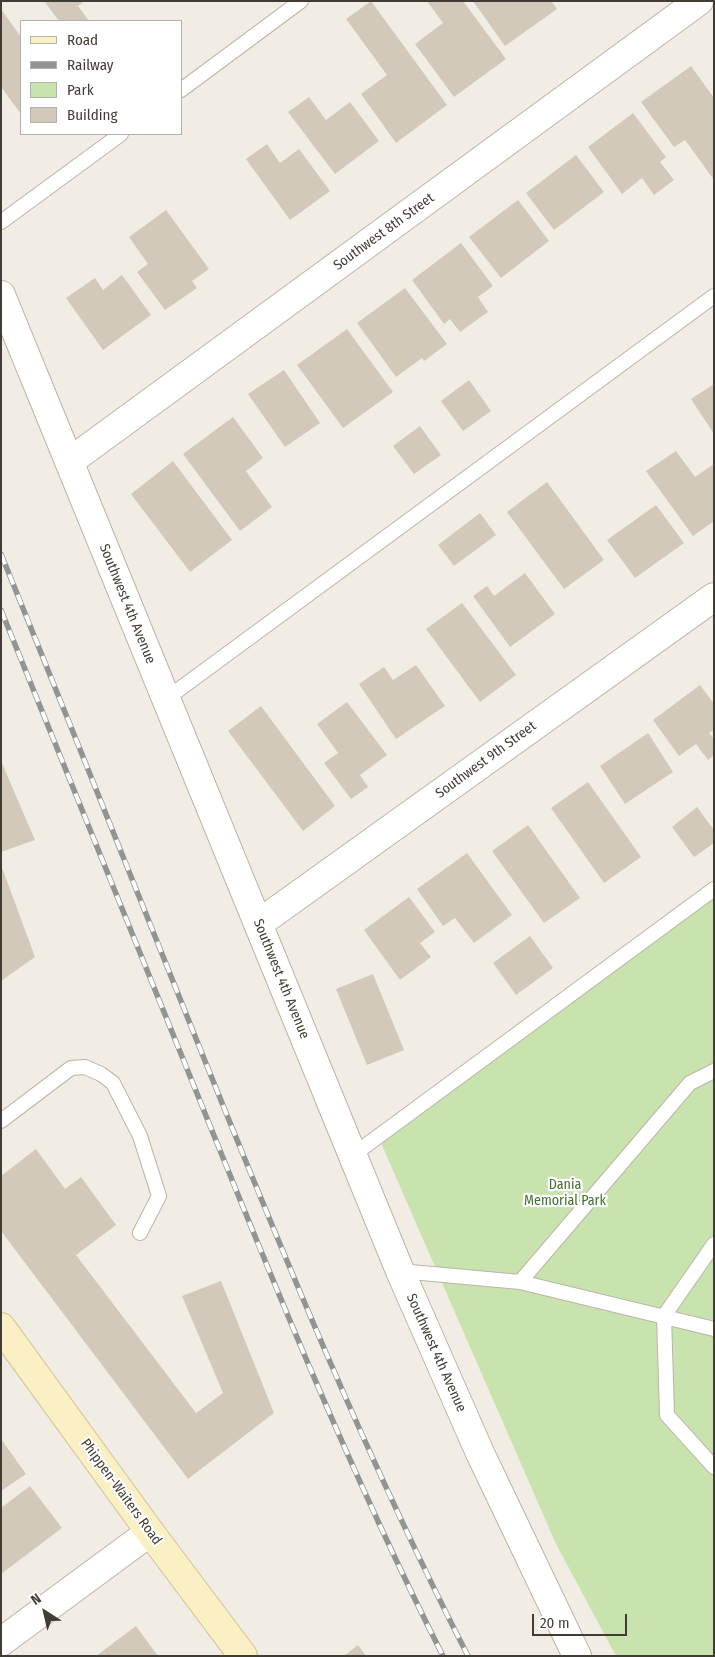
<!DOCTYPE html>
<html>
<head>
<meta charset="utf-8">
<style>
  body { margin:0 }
  #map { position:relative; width:715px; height:1657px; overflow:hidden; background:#f1ede4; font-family:"Fira Sans Condensed",sans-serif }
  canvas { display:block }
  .frame { position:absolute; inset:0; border:2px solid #423d34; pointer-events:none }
  .legend { position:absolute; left:20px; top:20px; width:162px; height:115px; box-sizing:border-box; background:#fff; border:1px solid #b3b1ae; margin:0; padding:6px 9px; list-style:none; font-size:15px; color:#423d34 }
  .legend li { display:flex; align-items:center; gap:10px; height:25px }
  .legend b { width:25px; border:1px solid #b3b1ae }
  .north { position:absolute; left:20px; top:1587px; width:50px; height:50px; -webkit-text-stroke:4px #fff; paint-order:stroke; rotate:325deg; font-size:14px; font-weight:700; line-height:20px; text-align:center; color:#423d34 }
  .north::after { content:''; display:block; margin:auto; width:18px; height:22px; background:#423d34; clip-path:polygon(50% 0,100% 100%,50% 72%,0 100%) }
  .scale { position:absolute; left:532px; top:1614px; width:95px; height:22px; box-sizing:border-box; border:2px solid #423d34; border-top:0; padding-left:6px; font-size:15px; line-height:18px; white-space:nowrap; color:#423d34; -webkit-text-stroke:4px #fff; paint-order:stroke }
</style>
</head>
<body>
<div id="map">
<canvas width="715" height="1657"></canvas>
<div class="frame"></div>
<ul class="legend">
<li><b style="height:6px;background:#fbf0c4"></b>Road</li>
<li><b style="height:6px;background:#939393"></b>Railway</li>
<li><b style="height:14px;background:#c9e3ae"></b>Park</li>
<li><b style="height:14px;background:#d2c9ba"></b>Building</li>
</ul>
<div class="north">N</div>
<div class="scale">20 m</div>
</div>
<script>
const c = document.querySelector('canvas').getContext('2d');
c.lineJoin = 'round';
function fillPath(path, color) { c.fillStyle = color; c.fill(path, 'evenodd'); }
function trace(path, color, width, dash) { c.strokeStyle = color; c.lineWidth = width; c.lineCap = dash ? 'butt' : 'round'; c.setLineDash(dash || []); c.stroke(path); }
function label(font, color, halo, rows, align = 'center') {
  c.font = font + ' "Fira Sans Condensed",sans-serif'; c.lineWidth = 4.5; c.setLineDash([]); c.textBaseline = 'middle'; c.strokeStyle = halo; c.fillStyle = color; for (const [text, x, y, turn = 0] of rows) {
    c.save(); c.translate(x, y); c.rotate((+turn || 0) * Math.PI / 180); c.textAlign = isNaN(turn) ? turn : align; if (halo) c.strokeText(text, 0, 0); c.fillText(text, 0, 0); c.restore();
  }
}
fillPath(new Path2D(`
  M 714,897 L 714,1656 L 616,1656 L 556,1544 L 381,1143 Z`), '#c9e3ae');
fillPath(new Path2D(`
  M 44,1 L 84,1 L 78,6 L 89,21 L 59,21 Z
  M 371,1 L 447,105 L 396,143 L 361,94 L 387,75 L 346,19 Z
  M 427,1 L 463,1 L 506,59 L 454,97 L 415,44 L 443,23 Z
  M 473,1 L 551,1 L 557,9 L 505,46 Z
  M 1,9 L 21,37 L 21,114 L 1,87 Z
  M 691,66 L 714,98 L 714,180 L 685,140 L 674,147 L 641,102 Z
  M 309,97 L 326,120 L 350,102 L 379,141 L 335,174 L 288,112 Z
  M 633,113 L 666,157 L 660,162 L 674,180 L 654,195 L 642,178 L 622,194 L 588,147 Z
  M 267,144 L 280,163 L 299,149 L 330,191 L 290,220 L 246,159 Z
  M 576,155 L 604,192 L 554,230 L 526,193 Z
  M 518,200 L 549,241 L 501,278 L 469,237 Z
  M 166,210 L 209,269 L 192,281 L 197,288 L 165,310 L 137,272 L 148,264 L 129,237 Z
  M 461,243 L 493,286 L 478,297 L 488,312 L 460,332 L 450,319 L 444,324 L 412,280 Z
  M 122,275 L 151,315 L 103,350 L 66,298 L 95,278 L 103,290 Z
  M 405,288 L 447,344 L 424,361 L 422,358 L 396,377 L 357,323 Z
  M 347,329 L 393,392 L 343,428 L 297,365 Z
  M 284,370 L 320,423 L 285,447 L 248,394 Z
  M 469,380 L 491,411 L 463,431 L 441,401 Z
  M 714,384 L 714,434 L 691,399 Z
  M 233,417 L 263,458 L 246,471 L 272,507 L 240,531 L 183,454 Z
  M 420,426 L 441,455 L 414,474 L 393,446 Z
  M 676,451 L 695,477 L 714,464 L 714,521 L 693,536 L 646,471 Z
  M 173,461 L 232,540 L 190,572 L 131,494 Z
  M 547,482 L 604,560 L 564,589 L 507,512 Z
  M 656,505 L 684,543 L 635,578 L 607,540 Z
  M 480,513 L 496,535 L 454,566 L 438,545 Z
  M 525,573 L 555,614 L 510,647 L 473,596 L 487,586 L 494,596 Z
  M 462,603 L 516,675 L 480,702 L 426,629 Z
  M 416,665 L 445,706 L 396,739 L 359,684 L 384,667 L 393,680 Z
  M 700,685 L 714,704 L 714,730 L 709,733 L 714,739 L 714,755 L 708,760 L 696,744 L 679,756 L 653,720 Z
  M 347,702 L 387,755 L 360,775 L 368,787 L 351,799 L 324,763 L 338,753 L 317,724 Z
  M 261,706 L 335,806 L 303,831 L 228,731 Z
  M 648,733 L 673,772 L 625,804 L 600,766 Z
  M 1,761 L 35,840 L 1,852 Z
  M 588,782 L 641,857 L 604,883 L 551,808 Z
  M 697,807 L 714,830 L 714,843 L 694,857 L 672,827 Z
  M 528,825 L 580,898 L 544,923 L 492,851 Z
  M 467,853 L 512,915 L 474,943 L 455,918 L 443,926 L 417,889 Z
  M 1,865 L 35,957 L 1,981 Z
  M 409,897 L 435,932 L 420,943 L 431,957 L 400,980 L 364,930 Z
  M 530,936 L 553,968 L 516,995 L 493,963 Z
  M 373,974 L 404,1050 L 367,1065 L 336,989 Z
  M 36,1149 L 65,1189 L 81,1177 L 116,1225 L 76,1255 L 196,1413 L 223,1393 L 182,1296 L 221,1281 L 274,1413 L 188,1479 L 1,1231 L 1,1176 Z
  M 1,1439 L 26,1474 L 1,1491 Z
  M 30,1486 L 62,1528 L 1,1574 L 1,1508 Z
  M 136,1626 L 158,1656 L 96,1656 Z
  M 358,1645 L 366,1656 L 344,1656 Z`), '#d2c9ba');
const lane = new Path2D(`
  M 181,90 L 301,1
  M 1,222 L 121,134
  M 166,699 L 714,296
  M 1,1121 L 71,1068 L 85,1067 L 101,1074 L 113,1083 L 140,1136 L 159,1196 L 140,1233
  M 353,1155 L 714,889
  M 714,1244 L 664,1316 L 667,1415 L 714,1467
  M 400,1271 L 520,1282 L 714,1329
  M 520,1282 L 690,1083 L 714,1071`);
const street = new Path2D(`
  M 1,295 L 400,1271 L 480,1453 L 577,1656
  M 69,462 L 699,1
  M 258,924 L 714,597
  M 1,1642 L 150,1532`);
const secondary = new Path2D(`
  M 1,1327 L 150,1532 L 243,1656`);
trace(lane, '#bcb5a7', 16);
trace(street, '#bcb5a7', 30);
trace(secondary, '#cfc196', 30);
trace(lane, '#fff', 14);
trace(street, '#fff', 28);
trace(secondary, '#fbf0c4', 28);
const rail = new Path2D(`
  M 1,554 C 69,721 136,889 203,1056 C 285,1259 368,1461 468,1656
  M 1,610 C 66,770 131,931 196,1091 C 273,1282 350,1472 443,1656`);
trace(rail, '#939393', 5.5);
trace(rail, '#fff', 4, [11]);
label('14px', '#423d34', '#fff', [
  ["Southwest 8th Street",384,232,-36],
  ["Southwest 4th Avenue",127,604,68],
  ["Southwest 9th Street",486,760,-36],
  ["Southwest 4th Avenue",281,979,68],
  ["Southwest 4th Avenue",436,1353,66],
  ["Phippen-Waiters Road",121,1492,54]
]);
label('14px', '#43702c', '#fff', [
  ["Dania",565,1185],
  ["Memorial Park",565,1201]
]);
</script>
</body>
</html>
